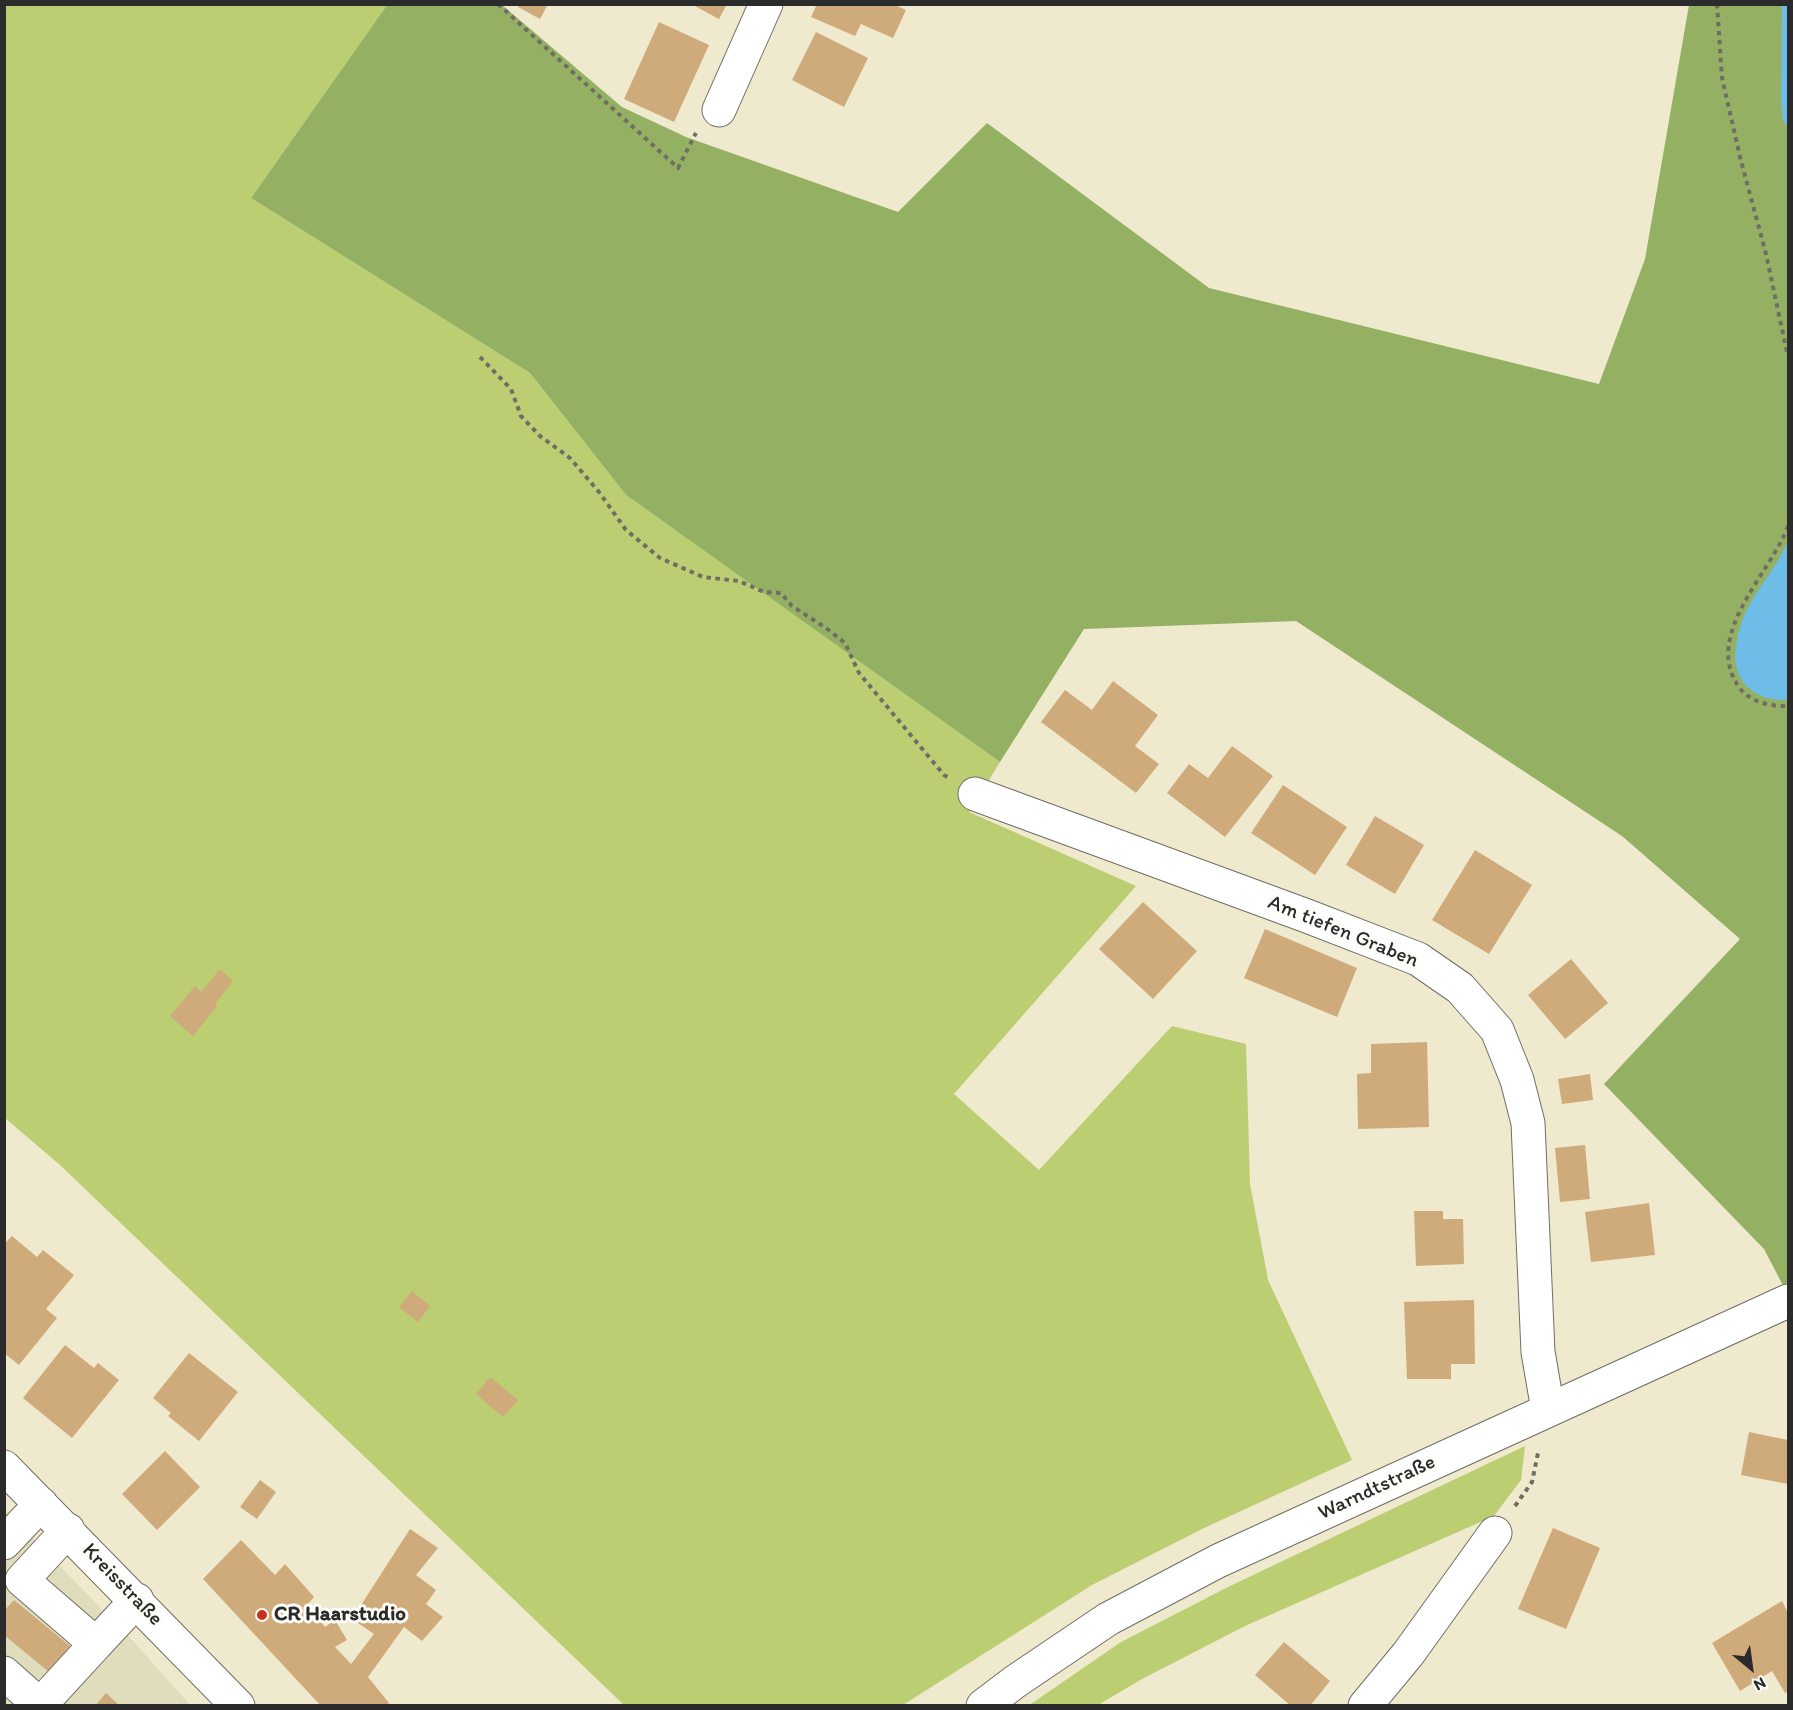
<!DOCTYPE html>
<html>
<head>
<meta charset="utf-8">
<style>
  body { margin:0 }
  #map { position:relative; width:1793px; height:1710px; overflow:hidden; background:#efe9cd; font-family:Itim,sans-serif }
  canvas { display:block }
  .frame { position:absolute; inset:0; border:6px solid #2b2b2b; pointer-events:none }
  .north { position:absolute; left:1721px; top:1638px; width:60px; height:60px; -webkit-text-stroke:4px #fdfcf7; paint-order:stroke; rotate:151deg; font-size:16px; font-weight:700; line-height:24px; text-align:center; color:#2b2b2b }
  .north::after { content:''; display:block; margin:auto; width:21px; height:27px; background:#2b2b2b; clip-path:polygon(50% 0,100% 100%,50% 72%,0 100%) }
</style>
</head>
<body>
<div id="map">
<canvas width="1793" height="1710"></canvas>
<div class="frame"></div>
<div class="north">N</div>
</div>
<script>
const c = document.querySelector('canvas').getContext('2d');
c.lineJoin = 'round';
function fillPath(path, color) { c.fillStyle = color; c.fill(path, 'evenodd'); }
function trace(path, color, width, dash) { c.strokeStyle = color; c.lineWidth = width; c.lineCap = dash ? 'butt' : 'round'; c.setLineDash(dash || []); c.stroke(path); }
function label(font, color, halo, rows, align = 'center') {
  c.font = font + ' Itim,sans-serif'; c.lineWidth = 6; c.setLineDash([]); c.textBaseline = 'middle'; c.strokeStyle = halo; c.fillStyle = color; for (const [text, x, y, turn = 0] of rows) {
    c.save(); c.translate(x, y); c.rotate((+turn || 0) * Math.PI / 180); c.textAlign = isNaN(turn) ? turn : align; if (halo) c.strokeText(text, 0, 0); c.fillText(text, 0, 0); c.restore();
  }
}
fillPath(new Path2D(`
  M 4,1509 L 133,1641 L 190,1705 L 5,1705 Z`), '#dfddbb');
fillPath(new Path2D(`
  M 5,5 L 387,5 L 251,198 L 530,373 L 626,495 L 1000,762 L 969,812 L 1136,886 L 954,1094 L 1039,1170 L 1172,1026 L 1246,1044 L 1250,1184 L 1268,1280 L 1352,1460 L 1204,1528 L 1092,1585 L 903,1705 L 624,1705 L 60,1165 L 5,1118 Z
  M 1525,1446 L 1521,1480 L 1494,1516 L 1245,1626 L 1142,1679 L 1098,1705 L 1028,1706 L 1121,1642 L 1230,1586 Z`), '#bbce71');
fillPath(new Path2D(`
  M 387,5 L 502,5 L 622,107 L 686,137 L 898,212 L 987,123 L 1209,288 L 1599,384 L 1645,259 L 1689,5 L 1788,5 L 1788,1295 L 1764,1249 L 1604,1084 L 1740,939 L 1622,836 L 1296,621 L 1084,629 L 1000,762 L 626,495 L 530,373 L 251,198 Z`), '#94b163');
fillPath(new Path2D(`
  M 1788,541 L 1788,700 C 1773,701 1753,696 1743,682 C 1736,671 1734,660 1736,647 C 1742,599 1771,581 1788,541 Z`), '#6ebce8');
trace(new Path2D(`
  M 1787,4 L 1786,102 L 1788,120`), '#6ebce8', 10);
fillPath(new Path2D(`
  M 520,4 L 548,4 L 540,19 L 518,7 Z
  M 691,4 L 727,4 L 719,19 Z
  M 817,4 L 893,4 L 906,10 L 893,38 L 861,24 L 855,36 L 811,17 Z
  M 659,22 L 709,45 L 674,122 L 624,99 Z
  M 816,32 L 868,58 L 844,107 L 792,80 Z
  M 1113,681 L 1158,715 L 1135,746 L 1159,764 L 1136,793 L 1041,722 L 1065,690 L 1092,710 Z
  M 1232,746 L 1273,776 L 1225,837 L 1167,793 L 1189,764 L 1208,778 Z
  M 1283,785 L 1347,827 L 1315,875 L 1251,833 Z
  M 1375,816 L 1424,845 L 1395,894 L 1346,865 Z
  M 1475,850 L 1532,885 L 1489,954 L 1432,920 Z
  M 1143,902 L 1197,951 L 1153,999 L 1099,949 Z
  M 1265,929 L 1357,968 L 1337,1017 L 1244,978 Z
  M 1571,959 L 1608,1003 L 1565,1039 L 1528,995 Z
  M 220,969 L 233,981 L 215,1004 L 217,1006 L 193,1036 L 170,1016 L 195,986 L 201,992 Z
  M 1427,1042 L 1429,1127 L 1358,1129 L 1357,1074 L 1371,1073 L 1371,1044 Z
  M 1590,1074 L 1593,1100 L 1562,1104 L 1558,1079 Z
  M 1585,1145 L 1590,1199 L 1560,1202 L 1555,1148 Z
  M 1649,1203 L 1655,1255 L 1591,1262 L 1585,1212 Z
  M 1414,1211 L 1443,1211 L 1443,1219 L 1463,1219 L 1464,1264 L 1416,1266 Z
  M 12,1236 L 37,1257 L 43,1250 L 74,1275 L 46,1309 L 57,1318 L 19,1365 L 4,1353 L 4,1244 Z
  M 412,1291 L 430,1306 L 418,1322 L 399,1307 Z
  M 1474,1300 L 1475,1364 L 1451,1364 L 1451,1379 L 1407,1379 L 1404,1302 Z
  M 65,1345 L 94,1368 L 98,1363 L 119,1380 L 72,1438 L 23,1398 Z
  M 189,1353 L 238,1392 L 199,1441 L 168,1416 L 171,1413 L 153,1398 Z
  M 490,1377 L 518,1400 L 503,1417 L 476,1394 Z
  M 1749,1432 L 1788,1440 L 1788,1484 L 1741,1475 Z
  M 165,1451 L 200,1487 L 157,1530 L 122,1494 Z
  M 260,1480 L 276,1492 L 257,1519 L 240,1507 Z
  M 1553,1528 L 1600,1548 L 1566,1629 L 1518,1609 Z
  M 410,1529 L 438,1548 L 416,1575 L 436,1590 L 426,1604 L 443,1617 L 422,1641 L 404,1627 L 368,1677 L 389,1703 L 386,1706 L 321,1706 L 203,1579 L 241,1540 L 275,1575 L 285,1564 L 314,1597 L 307,1605 L 325,1627 L 335,1620 L 347,1640 L 335,1647 L 351,1664 L 374,1634 L 352,1619 Z
  M 14,1600 L 70,1646 L 49,1672 L 4,1635 L 4,1611 Z
  M 1782,1601 L 1788,1613 L 1788,1691 L 1785,1693 L 1772,1671 L 1740,1691 L 1712,1643 Z
  M 1284,1642 L 1330,1681 L 1310,1706 L 1291,1706 L 1255,1675 Z
  M 106,1693 L 120,1706 L 95,1706 Z`), '#cfab7c');
const minor = new Path2D(`
  M 719,110 L 766,4
  M 975,794 L 1307,916 L 1418,959 L 1460,988 L 1497,1030 L 1517,1080 L 1528,1123 L 1538,1352 L 1548,1410
  M 4,1467 L 238,1706
  M 68,1530 L 22,1580 L 96,1644 L 137,1600
  M 4,1543 L 41,1504
  M 4,1673 L 40,1705 L 96,1644
  M 1365,1706 L 1408,1654 L 1495,1533`);
const major = new Path2D(`
  M 983,1706 L 1016,1681 L 1108,1619 L 1218,1561 L 1788,1301`);
trace(minor, '#706e64', 35);
trace(major, '#706e64', 35);
trace(new Path2D(`
  M 498,4 L 678,168 L 696,133
  M 1717,4 L 1722,78 L 1741,161 L 1766,254 L 1788,357
  M 480,357 L 511,389 L 521,416 L 540,436 L 570,458 L 599,492 L 626,530 L 660,558 L 703,577 L 739,581 L 764,592 L 781,593 L 792,606 L 826,628 L 845,643 L 859,673 L 944,775 L 949,778
  M 1788,526 C 1771,573 1702,635 1739,687 C 1749,702 1772,707 1788,706
  M 1515,1506 L 1532,1482 L 1538,1453`), '#706e64', 4, [4.5, 4.5]);
trace(minor, '#fff', 33);
trace(major, '#fff', 33);
for (const [x, y, r, color] of [
  [262,1615,6,"#c8321e"]
]) { const dot = new Path2D(); dot.arc(x, y, r, 0, 2 * Math.PI); c.fillStyle = color; c.fill(dot); trace(dot, '#fdfcf7', 2); }
label('21px', '#2b2b2b', '#fdfcf7', [
  ["Am tiefen Graben",1343,932,22],
  ["Warndtstraße",1377,1488,-25],
  ["Kreisstraße",122,1585,46]
]);
label('bold 21px', '#2b2b2b', '#fdfcf7', [
  ["CR Haarstudio",274,1615]
], 'left');
</script>
</body>
</html>
